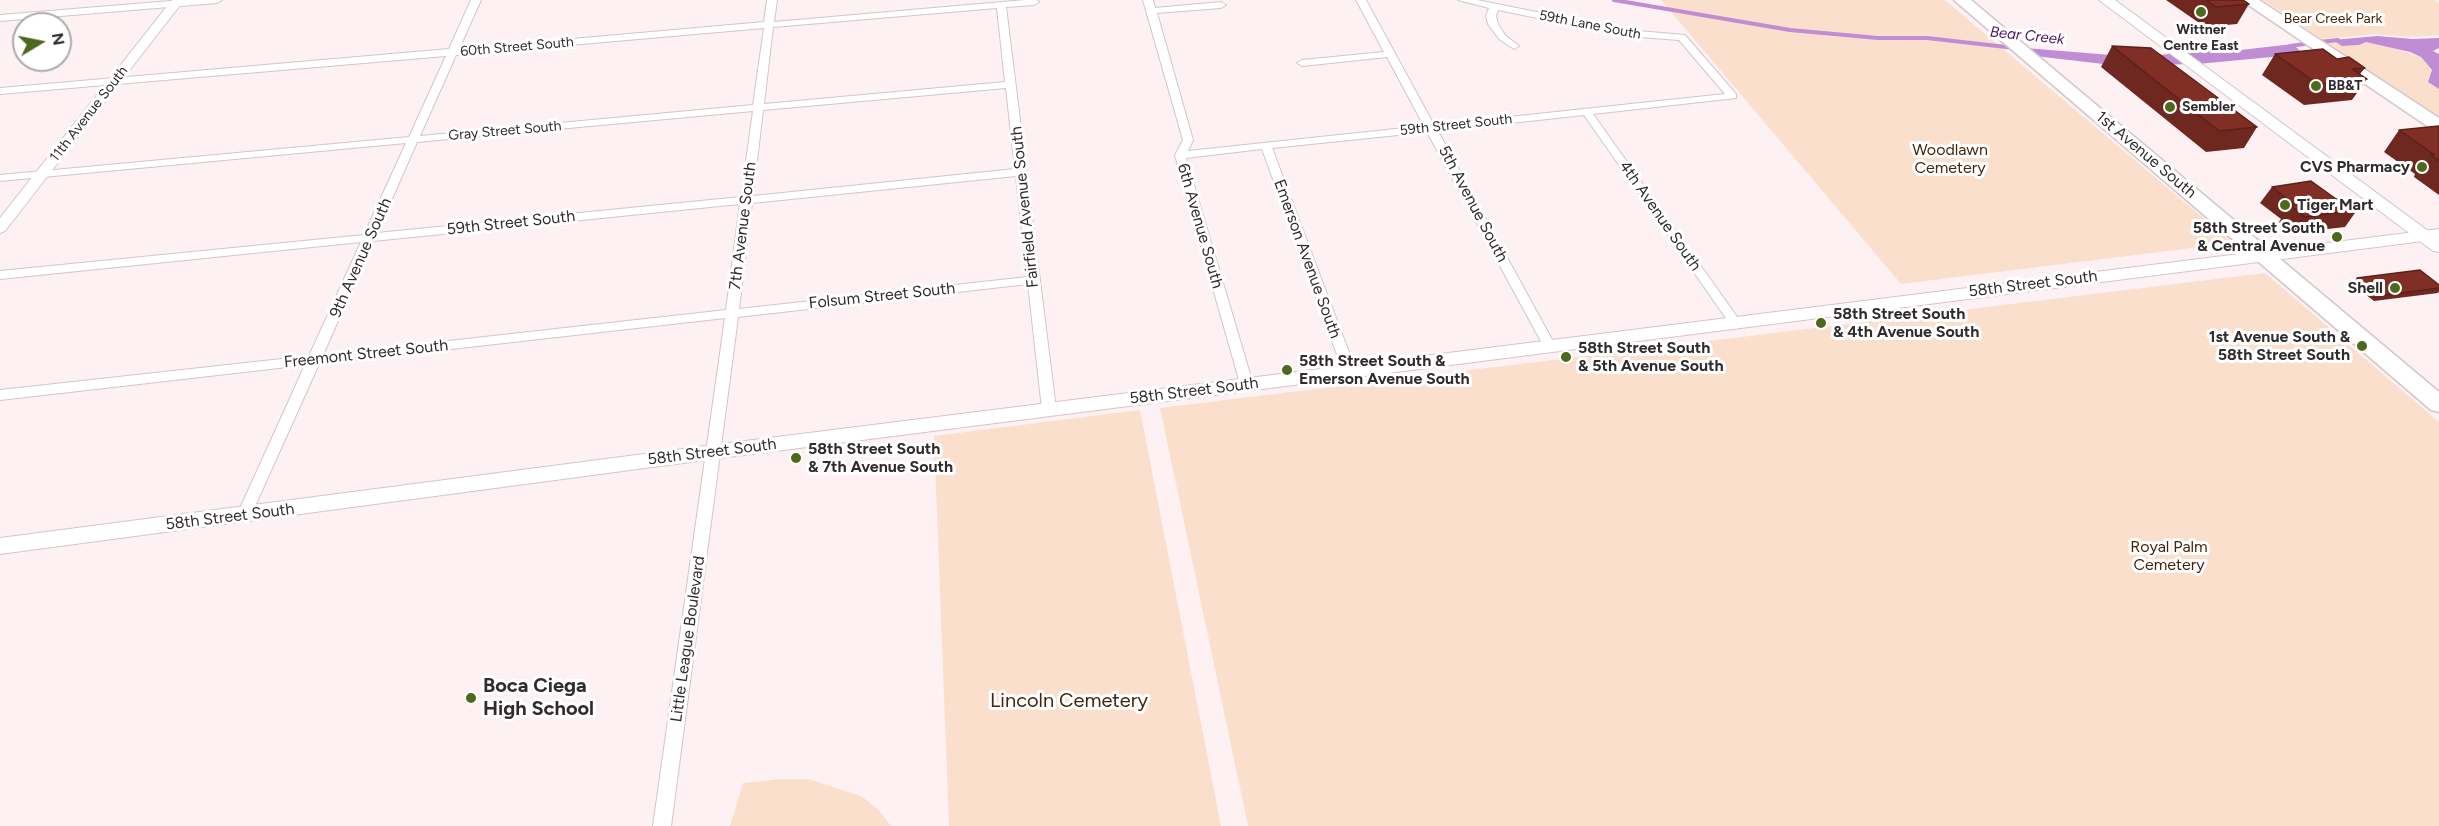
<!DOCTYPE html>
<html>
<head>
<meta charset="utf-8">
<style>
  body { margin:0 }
  #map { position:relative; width:2439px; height:826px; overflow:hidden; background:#fdf1f3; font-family:Figtree,sans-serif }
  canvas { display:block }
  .north { position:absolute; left:12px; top:12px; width:60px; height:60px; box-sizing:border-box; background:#fff; border:2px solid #acaaab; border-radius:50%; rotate:80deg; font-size:16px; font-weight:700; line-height:24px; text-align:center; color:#302b2c }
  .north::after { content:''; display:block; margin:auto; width:21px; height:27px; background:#4c691d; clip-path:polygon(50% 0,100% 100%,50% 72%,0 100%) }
</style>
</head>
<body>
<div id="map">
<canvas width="2439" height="826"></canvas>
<div class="north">N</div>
</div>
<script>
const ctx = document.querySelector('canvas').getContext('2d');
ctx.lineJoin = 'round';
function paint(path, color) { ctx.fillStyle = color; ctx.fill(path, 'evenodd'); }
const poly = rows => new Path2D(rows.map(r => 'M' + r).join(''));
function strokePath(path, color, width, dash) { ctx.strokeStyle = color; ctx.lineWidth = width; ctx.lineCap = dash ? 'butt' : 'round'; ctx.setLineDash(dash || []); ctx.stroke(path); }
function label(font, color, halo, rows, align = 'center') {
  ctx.font = font + ' Figtree,sans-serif'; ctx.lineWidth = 6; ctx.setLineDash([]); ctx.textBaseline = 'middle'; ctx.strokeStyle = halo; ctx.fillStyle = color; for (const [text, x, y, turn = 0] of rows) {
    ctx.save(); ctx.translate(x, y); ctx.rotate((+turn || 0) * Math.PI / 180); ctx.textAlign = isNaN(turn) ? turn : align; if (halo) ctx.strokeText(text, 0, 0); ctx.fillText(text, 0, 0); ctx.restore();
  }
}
paint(poly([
  [1661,0,1945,0,2233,243,1901,284],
  [2263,0,2435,0,2439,3,2439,35,2411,37,2375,34,2322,39],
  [2318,39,2333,40,2342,46,2359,45,2366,42,2377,43,2421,57,2432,71,2429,82,2439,89,2439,122],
  [2265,273,2439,422,2439,826,1248,826,1160,408],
  [1140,410,1221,826,949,826,934,436],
  [780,779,808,779,861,796,878,809,891,826,730,826,743,783]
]), '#fbdfcd');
paint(poly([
  [2377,36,2413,39,2439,38,2439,48,2433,51,2439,54,2439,89,2428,82,2432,70,2421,57,2410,52,2366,42,2359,45,2342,46,2333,40],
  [2293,44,2303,54,2198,64,2188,56],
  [2025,48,2160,59,2177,57,2186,64,2129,67,2035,56]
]), '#c08dd4');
strokePath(poly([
  [1614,0,1790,30,1878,38,1927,38,2015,48],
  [2320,42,2338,40],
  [2290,46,2311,43],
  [2158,57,2234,51]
]), '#c08dd4', 4);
const minor = poly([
  [183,0,222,0,217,3,0,21,0,15,183,0],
  [471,0,481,0,459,49,764,22,767,0,777,0,774,22,1025,0,1037,0,1039,2,1034,5,1006,7,1056,409,1049,414,1042,409,1028,284,738,317,671,826,653,826,725,318,319,364,251,515,249,519,244,521,239,519,237,515,305,365,0,400,0,390,309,356,361,242,0,279,0,271,364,235,406,143,0,181,0,175,409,137,446,56,0,94,0,88,449,49,471,0],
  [997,8,1005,82,764,104,773,27,997,8],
  [764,28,753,105,420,136,456,55,764,28],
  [1006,88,1015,169,753,196,763,110,1006,88],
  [753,111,741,197,377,233,417,142,753,111],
  [1016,176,1027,277,739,309,752,203,1016,176],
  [740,204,726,310,323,355,373,241,740,204],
  [1143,0,1153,0,1155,8,1221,2,1226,5,1221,8,1157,13,1193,140,1188,151,1424,126,1387,57,1302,66,1297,63,1302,60,1384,52,1356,0,1366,0,1434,125,1725,94,1679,40,1626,36,1498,10,1496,16,1498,24,1505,35,1519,46,1514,49,1499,39,1488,24,1486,16,1489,8,1458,0,1477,0,1626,30,1685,35,1736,94,1736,98,1593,114,1740,321,1734,325,1730,324,1584,115,1438,131,1555,345,1549,349,1543,345,1427,132,1272,148,1356,371,1354,374,1344,374,1262,149,1186,158,1253,384,1246,389,1241,387,1175,155,1183,140,1143,0]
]);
const tertiary = poly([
  [172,0,184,0,5,231,0,233,0,218,172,0],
  [2439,229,2439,239,713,459,0,554,0,538,713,445,2439,229]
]);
const secondary = poly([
  [2099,0,2115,0,2439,239,2439,252,2433,251,2099,0]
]);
const primary = poly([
  [1954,0,1971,0,2439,392,2439,412,2431,410,1954,0],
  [2241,0,2259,0,2439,118,2439,131,2433,130,2241,0]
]);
strokePath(minor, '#d2c6c8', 2);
strokePath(tertiary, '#d2c6c8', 2);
strokePath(secondary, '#d2c6c8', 2);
strokePath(primary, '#d2c6c8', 3);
paint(minor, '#fff');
paint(tertiary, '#fff');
paint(secondary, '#fff');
paint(primary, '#fff');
paint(poly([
  [2166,0,2243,0,2249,4,2237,24,2205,27],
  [2112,46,2257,127,2244,148,2206,152,2101,67],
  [2275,54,2337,59,2365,68,2360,74,2367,79,2352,100,2304,105,2262,75],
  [2439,126,2439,195,2414,177,2415,174,2384,152,2399,130],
  [2272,187,2336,199,2357,210,2345,227,2293,233,2279,222,2281,219,2260,203],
  [2357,278,2439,285,2439,291,2438,293,2374,301,2352,284]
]), '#6f2820');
const building = poly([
  [2206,0,2243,0,2249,4,2216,7,2206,0],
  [2112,46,2151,48,2257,127,2219,131,2112,46],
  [2323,49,2337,59,2349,57,2365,68,2352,69,2367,79,2318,84,2275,54,2323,49],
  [2439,126,2439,161,2430,155,2435,155,2399,130,2439,126],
  [2311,181,2336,199,2342,199,2357,210,2305,217,2290,205,2295,205,2272,187,2311,181],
  [2420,270,2439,285,2439,288,2379,296,2357,278,2420,270]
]);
paint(building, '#812f25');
strokePath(building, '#5a211a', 1.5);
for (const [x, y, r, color] of [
  [2201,12,6,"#4c691d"],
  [2316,86,6,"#4c691d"],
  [2170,107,6,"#4c691d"],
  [2422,167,6,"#4c691d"],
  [2285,205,6,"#4c691d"],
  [2337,237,6,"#4c691d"],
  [2395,288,6,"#4c691d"],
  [1821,323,6,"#4c691d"],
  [2362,346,6,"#4c691d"],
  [1566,357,6,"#4c691d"],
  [1287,370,6,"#4c691d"],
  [796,458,6,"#4c691d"],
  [471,698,6,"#4c691d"]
]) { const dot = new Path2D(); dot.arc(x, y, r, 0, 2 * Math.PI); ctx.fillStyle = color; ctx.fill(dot); strokePath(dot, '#fff', 2); }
label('14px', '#44250e', '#fff', [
  ["Bear Creek Park",2333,19]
]);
label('14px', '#302b2c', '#fff', [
  ["59th Lane South",1590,25,11],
  ["60th Street South",517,47,-5],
  ["11th Avenue South",89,114,-52],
  ["59th Street South",1456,125,-6],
  ["Gray Street South",505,131,-5]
]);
label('bold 14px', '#302b2c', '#fff', [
  ["Wittner",2201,30,"center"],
  ["Centre East",2201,46,"center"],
  ["BB&T",2328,86],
  ["Sembler",2182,107]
], 'left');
label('italic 15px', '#510f66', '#fff', [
  ["Bear Creek",2027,36,6]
]);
label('16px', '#44250e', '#fff', [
  ["Woodlawn",1950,150],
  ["Cemetery",1950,168],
  ["Royal Palm",2169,547],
  ["Cemetery",2169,565]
]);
label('16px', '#302b2c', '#fff', [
  ["1st Avenue South",2146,155,40],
  ["5th Avenue South",1473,204,62],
  ["Fairfield Avenue South",1025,207,-96],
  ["4th Avenue South",1660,216,55],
  ["59th Street South",511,223,-6],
  ["7th Avenue South",743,226,-83],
  ["6th Avenue South",1200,226,74],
  ["9th Avenue South",361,258,-66],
  ["Emerson Avenue South",1307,259,70],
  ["58th Street South",2033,284,-7],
  ["Folsum Street South",882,296,-6],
  ["Freemont Street South",366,354,-6],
  ["58th Street South",1194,391,-7],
  ["58th Street South",712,452,-7],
  ["58th Street South",230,517,-7],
  ["Little League Boulevard",688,639,-82]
]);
label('bold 16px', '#302b2c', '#fff', [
  ["CVS Pharmacy",2410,167,"right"],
  ["Tiger Mart",2297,205],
  ["58th Street South",2325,228,"right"],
  ["& Central Avenue",2325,246,"right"],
  ["Shell",2383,288,"right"],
  ["58th Street South",1833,314],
  ["& 4th Avenue South",1833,332],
  ["1st Avenue South &",2350,337,"right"],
  ["58th Street South",2350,355,"right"],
  ["58th Street South",1578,348],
  ["& 5th Avenue South",1578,366],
  ["58th Street South &",1299,361],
  ["Emerson Avenue South",1299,379],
  ["58th Street South",808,449],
  ["& 7th Avenue South",808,467]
], 'left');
label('bold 20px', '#302b2c', '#fff', [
  ["Boca Ciega",483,686],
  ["High School",483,709]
], 'left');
label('20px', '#44250e', '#fff', [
  ["Lincoln Cemetery",1069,701]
]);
</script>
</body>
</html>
